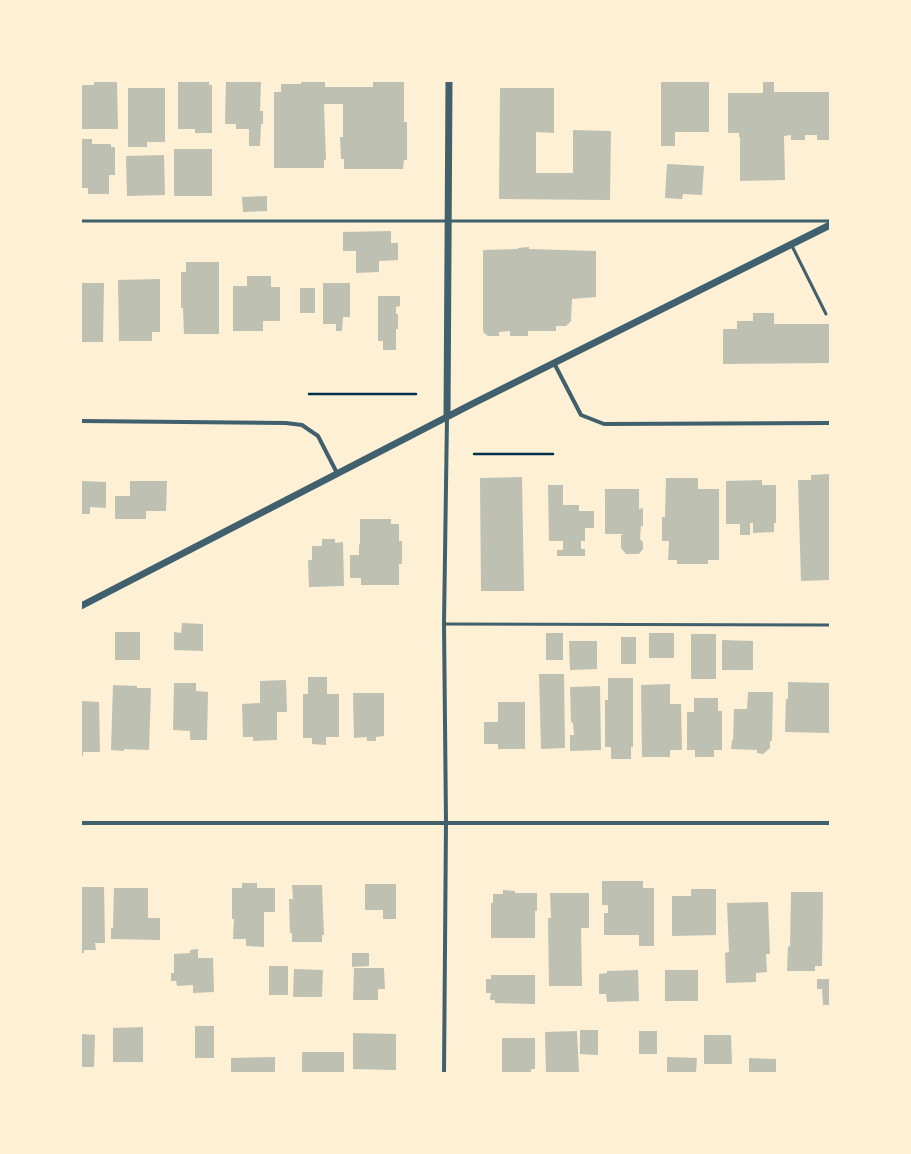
<!DOCTYPE html>
<html>
<head>
<meta charset="utf-8">
<style>
  body { margin:0 }
  #map { position:relative; width:911px; height:1154px; overflow:hidden; background:#fdf0d5; font-family:"IBM Plex Sans",sans-serif }
  canvas { display:block }
  .frame { position:absolute; inset:0; border:82px solid #fdf0d5; pointer-events:none }
</style>
</head>
<body>
<div id="map">
<canvas width="911" height="1154"></canvas>
<div class="frame"></div>
</div>
<script>
const ctx = document.querySelector('canvas').getContext('2d');
ctx.lineJoin = 'round';
function paint(path, color) { ctx.fillStyle = color; ctx.fill(path, 'evenodd'); }
const poly = rows => new Path2D(rows.map(r => 'M' + r).join(''));
function strokePath(path, color, width, dash) { ctx.strokeStyle = color; ctx.lineWidth = width; ctx.lineCap = dash ? 'butt' : 'round'; ctx.setLineDash(dash || []); ctx.stroke(path); }
paint(poly([
  [178,81,209,81,209,85,212,85,212,133,195,133,195,129,178,129],
  [226,81,261,81,260,111,263,111,263,124,261,124,260,146,249,146,249,129,236,129,236,124,225,124],
  [301,81,325,81,325,87,373,87,373,81,404,81,404,122,407,122,407,160,404,160,403,169,344,169,344,159,341,159,340,137,343,137,343,104,324,104,326,160,324,160,324,168,274,168,274,92,281,92,281,84,301,84],
  [661,81,709,81,709,132,675,132,675,146,661,146],
  [763,81,774,81,774,92,830,92,830,140,817,140,817,135,805,135,805,140,791,140,791,135,784,136,785,180,740,181,740,137,739,137,739,133,728,133,728,93,763,93],
  [94,82,117,82,118,129,81,129,81,85,94,85],
  [128,88,165,88,165,142,147,142,147,147,128,147],
  [500,88,554,88,554,133,536,132,536,173,573,173,573,130,611,131,610,200,499,199],
  [81,139,92,139,92,144,111,144,111,147,115,147,115,175,109,175,109,194,88,194,88,188,81,188],
  [174,149,212,149,212,196,174,196],
  [164,155,165,195,127,196,126,156],
  [667,164,704,166,702,195,683,194,682,199,665,198],
  [267,196,267,211,243,212,242,197],
  [391,231,391,243,398,243,398,260,379,261,379,272,356,273,356,251,343,251,343,232],
  [529,247,529,249,596,251,596,297,572,299,571,321,566,326,556,326,556,331,528,331,528,336,510,336,510,331,499,332,499,336,488,336,484,333,483,330,483,250,518,249,518,248],
  [186,262,219,262,219,334,184,334,183,308,181,308,181,272,186,272],
  [247,276,271,276,271,287,280,287,280,321,263,321,263,331,233,331,233,286,247,286],
  [160,279,160,332,152,332,152,341,119,341,118,280],
  [81,283,104,283,103,342,81,342],
  [323,283,350,283,350,317,343,317,342,331,336,331,336,324,323,324],
  [300,288,315,288,315,313,300,313],
  [378,296,400,296,400,306,396,307,396,314,398,314,398,329,396,329,396,350,383,350,383,341,378,341],
  [753,313,774,313,774,324,830,324,830,363,723,364,723,329,737,329,737,321,753,321],
  [830,474,830,580,801,581,798,480,811,480,811,475],
  [522,477,524,591,481,591,480,478],
  [666,478,698,478,698,489,719,489,719,560,708,560,708,564,677,564,677,560,668,560,669,541,662,541,662,517,665,517],
  [762,480,762,485,776,485,776,523,774,523,774,532,753,533,753,523,750,523,750,535,740,535,740,524,726,524,726,481],
  [82,481,106,482,106,508,90,507,90,514,81,514],
  [130,481,167,481,166,511,146,511,146,519,115,519,115,496,130,496],
  [548,485,563,485,563,505,579,505,579,511,594,511,594,528,585,528,585,541,581,541,581,549,585,549,585,556,557,556,557,550,563,550,563,541,549,541],
  [605,489,639,489,639,509,643,508,643,527,641,525,640,539,643,542,643,549,639,554,626,554,621,548,621,535,624,534,605,534],
  [360,519,391,519,391,524,399,524,399,541,402,541,402,564,399,564,399,585,361,585,361,578,350,578,350,555,359,555,359,545,360,544],
  [322,539,335,539,335,543,343,542,344,586,309,587,308,560,312,560,312,546,322,546],
  [182,623,203,624,203,651,174,650,174,632,181,633],
  [115,632,140,632,140,660,115,660],
  [546,633,563,633,563,660,546,660],
  [649,633,674,633,674,658,649,658],
  [691,634,716,634,716,679,691,679],
  [621,637,636,637,636,664,621,664],
  [722,640,753,641,753,670,722,670],
  [569,641,597,641,597,669,570,670],
  [539,674,564,674,565,748,541,749],
  [308,677,327,677,327,694,339,694,339,737,326,737,326,745,312,744,312,738,303,738,303,694,308,694],
  [608,678,633,678,633,747,631,747,631,759,611,759,611,747,605,747,605,700,608,700],
  [286,680,287,712,277,712,277,740,253,741,253,737,243,737,242,704,260,703,260,681],
  [788,682,830,683,829,733,785,732,786,699,788,699],
  [174,683,196,683,196,691,208,692,207,740,190,740,190,731,173,730],
  [670,684,670,704,681,704,682,750,670,750,670,757,642,757,641,685],
  [113,685,137,686,137,688,151,688,149,750,124,749,124,751,111,750],
  [600,686,601,750,570,751,570,735,574,735,573,723,571,722,570,687],
  [748,692,773,692,772,741,770,741,770,748,763,754,757,753,757,750,731,749,732,740,733,740,734,709,747,709],
  [353,693,384,693,384,736,376,737,376,741,367,741,367,737,354,738],
  [694,698,718,698,718,711,722,711,722,750,714,750,714,757,695,757,695,750,687,750,687,712,694,712],
  [81,701,99,702,100,752,83,752,83,756,81,756],
  [498,702,525,702,525,749,498,749,498,744,484,744,484,722,498,722],
  [602,881,643,881,643,888,654,888,654,946,639,946,639,935,604,935,604,913,608,913,608,905,602,905],
  [242,883,257,883,257,888,275,888,275,912,264,912,264,947,246,946,246,939,233,939,234,919,232,919,232,888,242,888],
  [365,884,396,884,396,919,383,919,383,910,365,910],
  [292,885,322,885,324,935,322,935,322,942,292,942,292,933,290,933,289,899,293,899],
  [81,887,104,887,105,943,95,943,96,950,84,950,84,953,81,953],
  [114,888,148,888,148,918,160,918,160,940,111,939,111,928,113,928],
  [691,889,716,889,716,935,672,936,672,896,691,896],
  [503,890,515,891,515,893,537,893,537,911,535,911,535,938,491,938,491,903,493,903,493,894,503,894],
  [791,892,823,892,822,966,815,966,815,971,787,971,788,946,790,947],
  [550,893,589,893,589,928,581,928,582,986,549,986,548,918,551,918],
  [768,902,770,954,766,954,767,972,756,973,756,982,726,983,725,953,729,952,727,903],
  [198,949,198,958,213,958,214,992,193,993,193,985,177,986,176,981,171,981,171,973,174,973,174,954,190,953,190,950],
  [352,953,369,953,369,966,352,967],
  [269,966,288,966,288,995,269,995],
  [354,968,384,968,385,989,378,989,378,1000,353,1000],
  [294,969,323,970,322,997,293,997],
  [638,970,639,1001,607,1002,606,994,599,994,599,974,607,973,607,971],
  [665,970,698,970,698,1001,665,1001],
  [491,975,535,975,535,1004,495,1003,495,1000,490,1000,491,993,486,993,486,979,491,979],
  [817,979,830,979,830,1005,823,1005,822,989,817,989],
  [195,1026,214,1026,214,1058,195,1058],
  [143,1027,143,1062,113,1062,113,1028],
  [580,1030,598,1030,598,1055,580,1054],
  [577,1031,579,1073,546,1073,545,1032],
  [639,1031,657,1031,657,1054,639,1054],
  [353,1033,396,1034,396,1070,353,1069],
  [81,1034,95,1035,94,1067,81,1067],
  [704,1035,731,1035,732,1064,704,1064],
  [502,1038,535,1038,535,1069,531,1069,531,1073,502,1073],
  [302,1052,344,1052,344,1073,302,1073],
  [275,1057,275,1073,231,1073,231,1058],
  [667,1057,697,1058,696,1073,667,1073],
  [749,1058,776,1059,776,1073,749,1073]
]), '#bec0b2');
strokePath(poly([
  [309,394,416,394],
  [474,454,553,454]
]), '#003049', 2.5);
strokePath(poly([
  [81,221,830,221],
  [791,244,826,314],
  [444,624,830,625]
]), '#3f606c', 3);
strokePath(poly([
  [554,363,581,415,604,424,830,423],
  [81,421,286,423,302,425,318,436,337,473],
  [81,823,830,823],
  [444,1073,446,822,444,624,447,417]
]), '#3f606c', 4);
strokePath(poly([
  [447,417,449,81],
  [81,606,472,404,830,225]
]), '#3f606c', 7);
</script>
</body>
</html>
